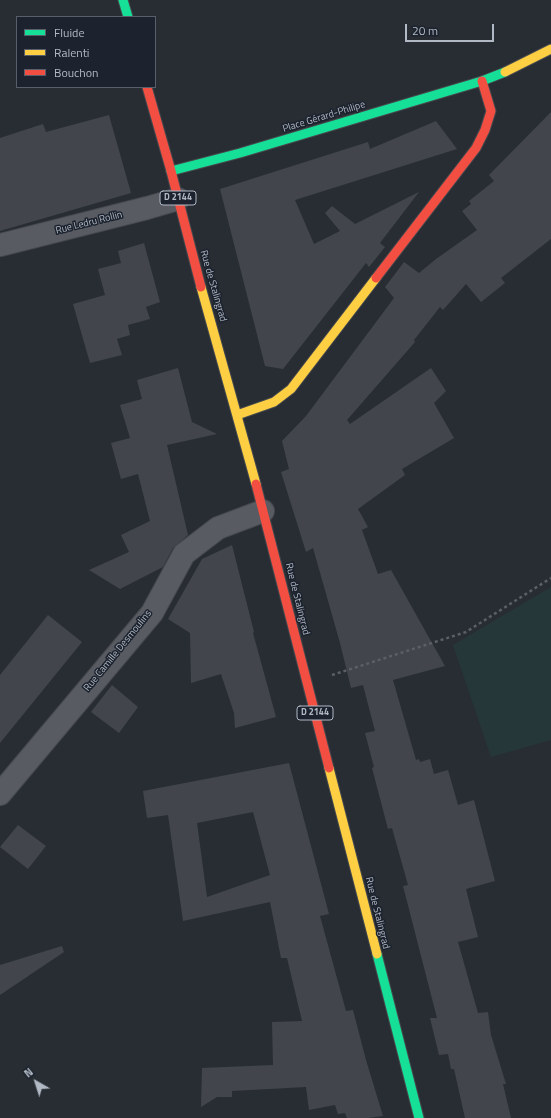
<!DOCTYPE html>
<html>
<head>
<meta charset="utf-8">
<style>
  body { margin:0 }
  #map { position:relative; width:551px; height:1118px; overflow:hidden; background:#282d33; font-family:"Titillium Web",sans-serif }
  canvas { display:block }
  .legend { position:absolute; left:16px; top:16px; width:140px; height:72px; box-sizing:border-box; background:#1c232e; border:1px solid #585f6a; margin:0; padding:5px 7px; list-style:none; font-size:12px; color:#b1b9c5 }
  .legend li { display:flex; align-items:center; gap:8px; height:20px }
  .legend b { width:20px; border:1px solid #585f6a }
  .north { position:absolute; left:16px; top:1062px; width:40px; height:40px; -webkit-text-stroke:3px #1c232e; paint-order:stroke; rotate:321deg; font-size:11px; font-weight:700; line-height:16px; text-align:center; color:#b1b9c5 }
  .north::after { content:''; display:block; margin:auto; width:14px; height:18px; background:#b1b9c5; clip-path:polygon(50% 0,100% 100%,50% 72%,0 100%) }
  .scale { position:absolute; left:405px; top:24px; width:89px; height:18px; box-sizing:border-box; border:2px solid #b1b9c5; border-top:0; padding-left:5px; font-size:12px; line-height:14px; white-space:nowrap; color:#b1b9c5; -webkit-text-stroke:3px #1c232e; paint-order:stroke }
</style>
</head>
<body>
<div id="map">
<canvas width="551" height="1118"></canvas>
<ul class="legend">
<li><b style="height:5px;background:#16e098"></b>Fluide</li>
<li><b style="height:5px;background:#ffcf43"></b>Ralenti</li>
<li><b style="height:5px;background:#f24e42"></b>Bouchon</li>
</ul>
<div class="north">N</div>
<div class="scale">20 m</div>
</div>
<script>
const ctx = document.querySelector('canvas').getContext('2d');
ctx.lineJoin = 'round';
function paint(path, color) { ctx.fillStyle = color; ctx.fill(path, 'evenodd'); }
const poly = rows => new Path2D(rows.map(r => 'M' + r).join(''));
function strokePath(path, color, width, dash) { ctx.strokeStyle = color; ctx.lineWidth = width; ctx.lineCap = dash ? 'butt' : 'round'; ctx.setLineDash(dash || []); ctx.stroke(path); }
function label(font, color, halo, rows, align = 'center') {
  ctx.font = font + ' "Titillium Web",sans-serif'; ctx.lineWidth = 3; ctx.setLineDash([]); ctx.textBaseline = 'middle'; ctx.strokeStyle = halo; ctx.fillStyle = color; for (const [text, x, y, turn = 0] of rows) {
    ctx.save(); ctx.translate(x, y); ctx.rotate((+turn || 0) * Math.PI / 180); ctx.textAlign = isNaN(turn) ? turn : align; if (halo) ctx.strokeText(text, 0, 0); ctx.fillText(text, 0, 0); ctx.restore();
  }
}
paint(poly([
  [551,587,551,740,491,757,453,645]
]), '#263739');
paint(poly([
  [551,112,551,239,501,278,505,283,481,302,466,284,443,310,440,307,414,340,415,342,347,420,350,424,431,368,446,391,434,403,454,438,402,469,405,475,358,509,368,527,362,530,378,574,391,570,445,666,393,680,416,760,419,759,420,762,430,759,434,774,448,770,458,805,474,800,495,881,466,889,478,937,458,942,478,1013,488,1012,491,1035,506,1084,503,1084,511,1118,465,1118,454,1069,451,1069,448,1054,439,1055,430,1018,437,1018,403,886,408,885,392,828,388,829,372,768,374,767,365,733,375,731,363,685,351,688,340,643,313,548,306,552,281,472,289,469,282,441,306,416,394,298,385,287,404,262,419,273,436,259,477,230,462,211,471,204,469,201,494,181,489,175],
  [109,115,131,193,0,231,0,138,43,124,46,132],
  [436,121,457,149,295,200,314,244,340,231,325,213,332,206,355,224,419,192,380,243,385,247,369,267,366,263,283,369,265,366,220,189,368,142,370,149],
  [144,243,160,302,146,307,150,319,128,325,130,335,117,339,122,355,90,363,73,304,105,295,98,269,121,263,118,251],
  [178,368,192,422,217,434,167,445,188,535,173,548,163,567,120,589,89,570,129,552,121,535,150,521,138,474,121,479,111,443,130,438,120,405,142,399,137,380],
  [232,545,254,632,253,633,276,717,235,728,234,713,221,674,191,683,190,633,168,619,202,559],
  [48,615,82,642,0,743,0,675],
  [112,685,138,707,119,733,91,712],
  [289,763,329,914,320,916,346,1011,353,1010,366,1060,383,1116,368,1118,347,1118,345,1113,338,1114,335,1105,309,1110,306,1087,232,1091,232,1097,217,1097,201,1107,202,1068,273,1065,272,1022,302,1021,287,958,281,958,270,902,183,921,168,815,147,818,143,791],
  [253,812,270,875,207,897,197,823],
  [18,825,46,846,28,869,0,847],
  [62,946,64,952,0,995,0,965]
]), '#42464c');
const street = poly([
  [0,245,147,208,178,199],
  [0,794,152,613,184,554,218,528,263,511]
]);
const fast = poly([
  [123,0,128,17],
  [171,171,240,153,482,81,505,72],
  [377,954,419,1118]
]);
const slow = poly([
  [505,72,551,49],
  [201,287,256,484],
  [237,415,274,402,291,389,376,278],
  [329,768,377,954]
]);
const jam = poly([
  [147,87,171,171,201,287],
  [376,278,476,148,485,130,491,111,482,81],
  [256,484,329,768]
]);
strokePath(street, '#46494e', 24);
strokePath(fast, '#46494e', 11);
strokePath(slow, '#46494e', 11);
strokePath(jam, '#46494e', 11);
strokePath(poly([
  [332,675,466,632,551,578]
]), '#5b6066', 2.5, [3, 3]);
strokePath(street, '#585b62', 22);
strokePath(fast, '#16e098', 9);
strokePath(slow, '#ffcf43', 9);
strokePath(jam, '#f24e42', 9);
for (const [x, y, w] of [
  [178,198,36],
  [315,713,36]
]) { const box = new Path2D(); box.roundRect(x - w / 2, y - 7, w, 14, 3); ctx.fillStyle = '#1c232e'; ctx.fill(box); strokePath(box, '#b1b9c5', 1); }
label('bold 9px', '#b1b9c5', null, [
  ["D 2144",178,198],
  ["D 2144",315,713]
]);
label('10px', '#b1b9c5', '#1c232e', [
  ["Place Gérard-Philipe",324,117,-17],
  ["Rue Ledru Rollin",89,223,-14],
  ["Rue de Stalingrad",213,286,74],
  ["Rue de Stalingrad",297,599,76],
  ["Rue Camille Desmoulins",118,651,-51],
  ["Rue de Stalingrad",377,913,76]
]);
</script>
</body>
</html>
